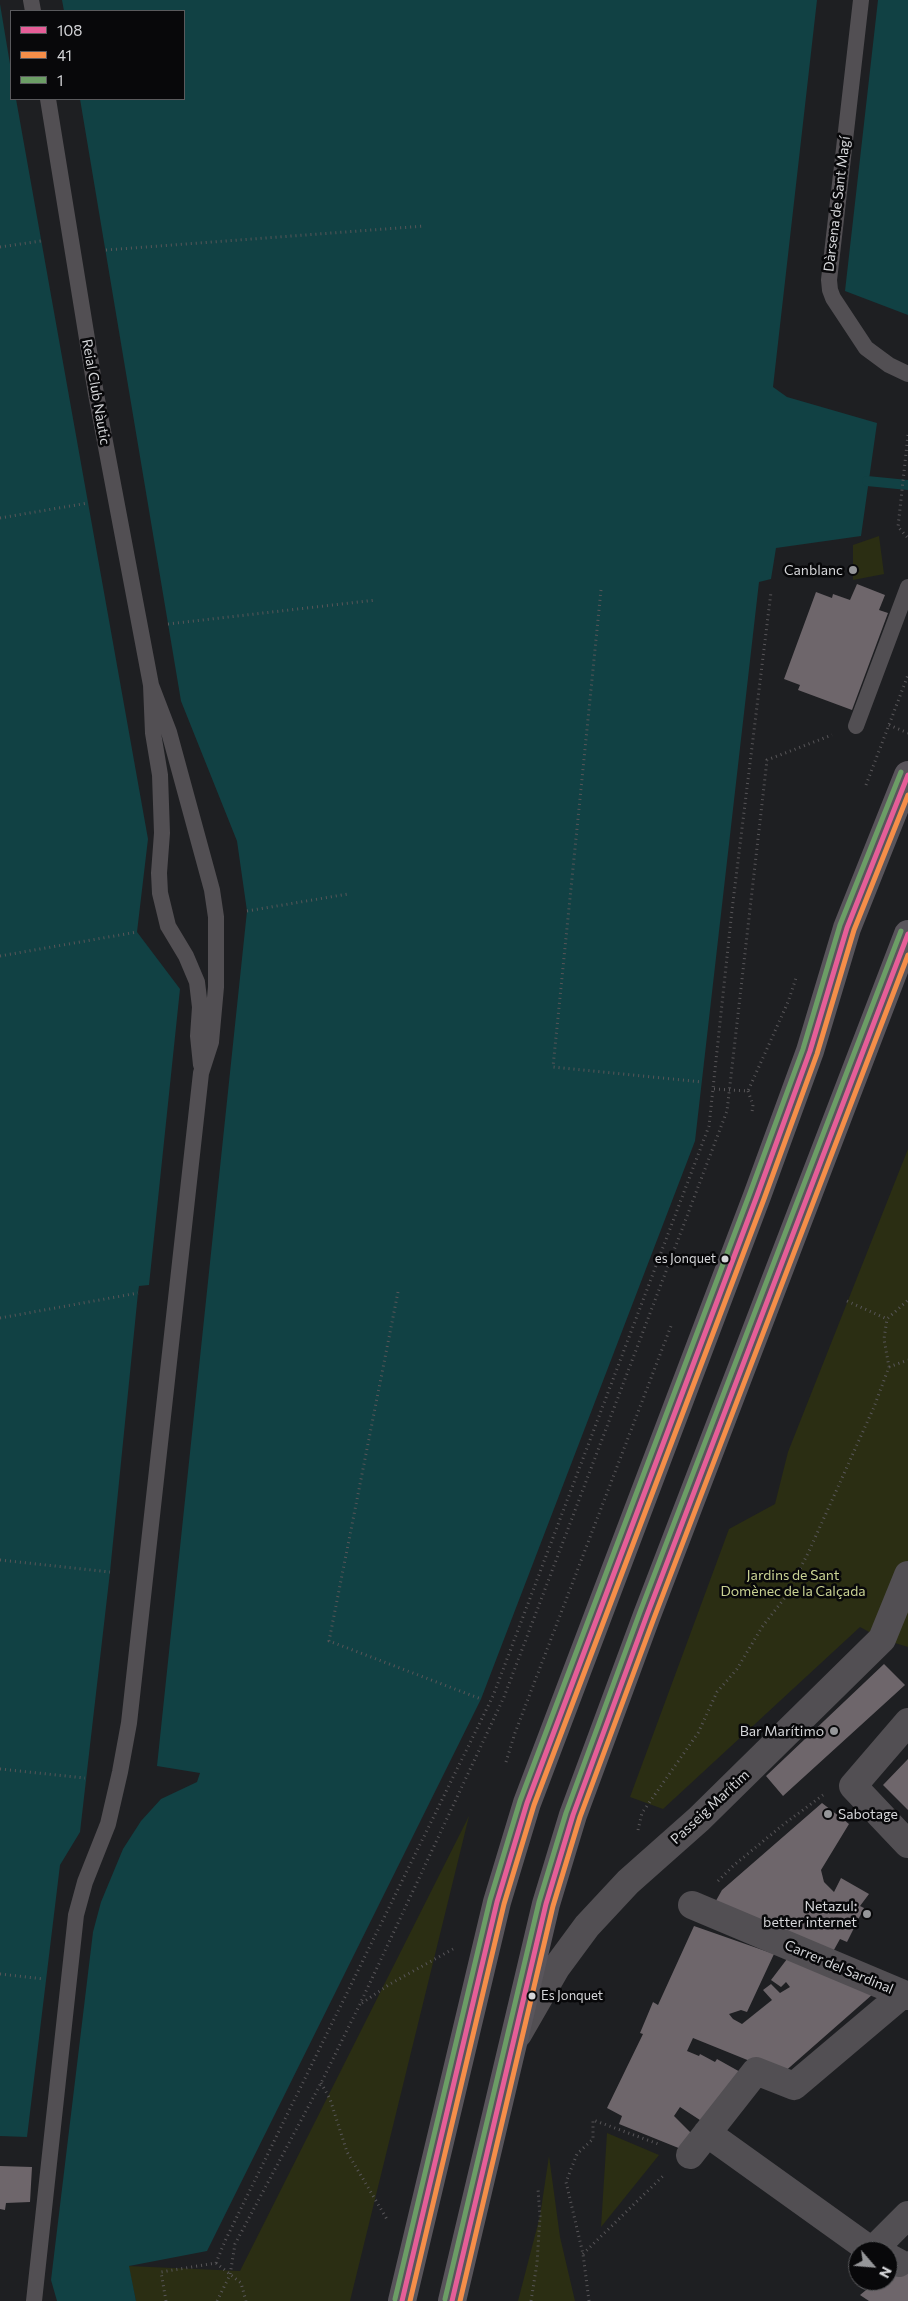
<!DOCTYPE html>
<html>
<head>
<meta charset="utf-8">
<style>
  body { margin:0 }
  #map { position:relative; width:908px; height:2301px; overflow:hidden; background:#1e1f22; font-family:Commissioner,sans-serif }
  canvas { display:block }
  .legend { position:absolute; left:10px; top:10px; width:175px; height:90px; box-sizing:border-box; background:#08080a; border:1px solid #5a5a5d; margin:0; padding:6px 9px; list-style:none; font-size:15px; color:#d5d6d9 }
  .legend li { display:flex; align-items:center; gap:10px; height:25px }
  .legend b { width:25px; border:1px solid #5a5a5d }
  .north { position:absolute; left:848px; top:2241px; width:50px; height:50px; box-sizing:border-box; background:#08080a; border:1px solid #5a5a5d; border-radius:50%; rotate:117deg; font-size:14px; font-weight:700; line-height:20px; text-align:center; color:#d5d6d9 }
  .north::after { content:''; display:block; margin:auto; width:18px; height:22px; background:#959699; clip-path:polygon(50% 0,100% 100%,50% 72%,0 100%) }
</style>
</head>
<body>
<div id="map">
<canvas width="908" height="2301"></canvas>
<ul class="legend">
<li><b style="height:6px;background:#e65e98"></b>108</li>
<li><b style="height:6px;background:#f58e49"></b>41</li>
<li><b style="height:6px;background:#6c9e66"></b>1</li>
</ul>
<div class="north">N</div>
</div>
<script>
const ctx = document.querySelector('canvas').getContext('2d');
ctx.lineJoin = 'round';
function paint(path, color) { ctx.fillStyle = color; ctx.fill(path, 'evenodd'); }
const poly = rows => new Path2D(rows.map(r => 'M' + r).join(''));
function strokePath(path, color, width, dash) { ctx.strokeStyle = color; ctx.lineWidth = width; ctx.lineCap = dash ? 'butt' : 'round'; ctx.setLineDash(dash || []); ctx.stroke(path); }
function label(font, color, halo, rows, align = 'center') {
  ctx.font = font + ' Commissioner,sans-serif'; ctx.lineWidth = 5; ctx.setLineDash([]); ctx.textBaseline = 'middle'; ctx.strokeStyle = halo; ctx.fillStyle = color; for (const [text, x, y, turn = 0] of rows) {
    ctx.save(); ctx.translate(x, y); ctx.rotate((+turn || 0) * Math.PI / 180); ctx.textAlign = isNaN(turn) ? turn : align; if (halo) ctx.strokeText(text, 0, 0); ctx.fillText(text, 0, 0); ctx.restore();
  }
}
paint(poly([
  [879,536,884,574,853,580,853,545],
  [908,1149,908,1647,882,1639,860,1627,663,1809,630,1797,729,1529,775,1504,788,1452],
  [469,1816,350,2301,136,2301,128,2266,240,2271],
  [607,2133,659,2155,601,2227],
  [549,2156,560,2237,575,2301,518,2301,540,2216]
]), '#2b2e13');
paint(poly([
  [62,0,817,0,773,387,787,397,877,423,861,536,776,548,771,579,759,582,695,1141,481,1699,207,2251,129,2266,136,2301,57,2301,51,2280,93,1932,101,1902,123,1849,141,1821,161,1799,197,1782,200,1773,157,1766,247,911,237,841,181,701,80,99,184,99,184,11,64,11],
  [878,0,908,0,908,315,845,291],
  [0,4,11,70,11,99,16,99,148,839,137,932,180,989,149,1285,139,1286,138,1293,110,1572,80,1832,60,1865,27,2137,0,2136]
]), '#114144');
strokePath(poly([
  [867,481,908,485]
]), '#114144', 10);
paint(poly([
  [857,584,885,595,879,610,888,613,852,710,798,690,800,685,784,679,816,592,832,598,833,594,850,600],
  [884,1664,905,1685,783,1796,766,1776],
  [908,1759,908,1810,883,1785],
  [822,1803,849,1824,821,1870,824,1882,834,1892,841,1878,869,1894,860,1906,864,1908,847,1942,840,1939,830,1957,713,1906,722,1890],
  [694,1926,774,1954,747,2012,741,2010,729,2014,733,2019,742,2024,772,2000,763,1990,771,1984,780,1993,790,1987,786,1982,781,1987,771,1980,787,1959,873,1994,782,2074,693,2038,687,2051,699,2056,700,2054,715,2062,717,2059,742,2073,706,2124,680,2107,674,2116,693,2135,681,2149,619,2124,622,2116,607,2108,643,2034,640,2033,653,2002,658,2005],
  [0,2166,32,2167,30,2202,6,2203,5,2210,0,2209],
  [908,2251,908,2301,869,2301,860,2295,877,2281,888,2281,888,2272]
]), '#6e666b');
strokePath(poly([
  [0,247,41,241],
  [106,250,425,226],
  [908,435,898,527,908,538],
  [0,518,88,503],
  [601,590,553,1067,702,1082],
  [168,624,376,600],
  [889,725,908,733],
  [866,785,908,675],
  [247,911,348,894],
  [0,956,137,932],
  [714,1089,748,1091,788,1002,796,978],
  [748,1091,753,1105,752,1112],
  [398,1292,329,1641,481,1699],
  [847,1301,887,1319],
  [0,1318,138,1293],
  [889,1367,908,1360],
  [0,1560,110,1572],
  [506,1762,515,1733,671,1326],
  [0,1769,85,1778],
  [638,1830,642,1813,698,1733,717,1692,737,1669,762,1627,787,1595,810,1549,874,1407,889,1367,884,1339,887,1319,908,1300],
  [718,1881,733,1866,784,1824,823,1795],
  [0,1974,44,1979],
  [362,2003,390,1984,453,1949],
  [321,2083,330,2099,347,2152,388,2221],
  [583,2254,665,2174],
  [216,2263,241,2283,246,2301],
  [166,2301,161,2272,216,2263,225,2241,493,1696,709,1126,732,910,771,592],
  [217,2301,230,2275,235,2244,321,2083,360,2004,504,1697,727,1111,767,760,832,735],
  [531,2301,537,2263,540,2216,538,2189],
  [589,2301,583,2254,566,2182,577,2154,593,2139,593,2120,661,2145]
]), '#585659', 3, [1, 4]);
strokePath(poly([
  [31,0,33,11],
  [861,0,829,280,830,290,833,298,866,348,889,365,908,374],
  [48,99,96,394,151,685,153,733,160,775,162,833,159,873,160,893,168,926,186,956,197,982,200,1007,198,1036,201,1065],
  [856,726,908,587],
  [34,2301,76,1915,85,1882,108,1824,120,1772,129,1723,201,1073,211,1042,216,987,216,917,212,890,169,732,151,685]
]), '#524f53', 16);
strokePath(poly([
  [908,1722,853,1786,908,1844],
  [692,1905,908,1996],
  [518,2034,556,1968,587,1926,628,1882,699,1819,882,1639,908,1575],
  [707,2133,866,2247,875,2251],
  [690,2155,756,2071,794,2086,903,1994],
  [873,2250,908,2215],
  [888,2257,899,2263]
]), '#524f53', 28);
strokePath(poly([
  [402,2301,497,1902,527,1803,757,1196,810,1051,847,928,908,775],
  [452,2301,546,1904,573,1815,647,1615,908,934]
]), '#59555b', 28);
strokePath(poly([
  [402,2301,497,1902,527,1803,757,1196,810,1051,847,928,908,775],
  [452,2301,546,1904,573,1815,647,1615,908,934]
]), '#e65e98', 5);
strokePath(poly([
  [410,2301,504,1904,534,1805,764,1199,817,1054,854,930,908,795],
  [460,2301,553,1906,580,1817,654,1618,908,955]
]), '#f58e49', 5);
strokePath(poly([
  [395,2299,490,1900,520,1801,750,1193,803,1049,840,925,901,772],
  [445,2299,539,1902,566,1813,640,1612,901,931]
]), '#6c9e66', 5);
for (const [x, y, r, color] of [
  [853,570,5,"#959699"],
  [725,1259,4.5,"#d5d6d9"],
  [834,1731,5,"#959699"],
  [828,1814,5,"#959699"],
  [867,1914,5,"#959699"],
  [532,1996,4.5,"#d5d6d9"]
]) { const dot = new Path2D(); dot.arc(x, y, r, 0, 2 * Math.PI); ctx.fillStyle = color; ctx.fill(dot); strokePath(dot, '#08080a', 2); }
label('13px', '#d5d6d9', '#08080a', [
  ["es Jonquet",716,1259],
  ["Es Jonquet",541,1996,"left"]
], 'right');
label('14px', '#d5d6d9', '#08080a', [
  ["Dàrsena de Sant Magí",837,204,-83],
  ["Reial Club Nàutic",96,392,80],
  ["Passeig Marítim",710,1807,-43],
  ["Carrer del Sardinal",839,1967,23]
]);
label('14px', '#d5d6d9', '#08080a', [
  ["Canblanc",843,570],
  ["Bar Marítimo",824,1731],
  ["Sabotage",838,1814,"left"],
  ["Netazul:",857,1906],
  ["better internet",857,1922]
], 'right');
label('14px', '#c9d293', '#08080a', [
  ["Jardins de Sant",793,1575],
  ["Domènec de la Calçada",793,1591]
]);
</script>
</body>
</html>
